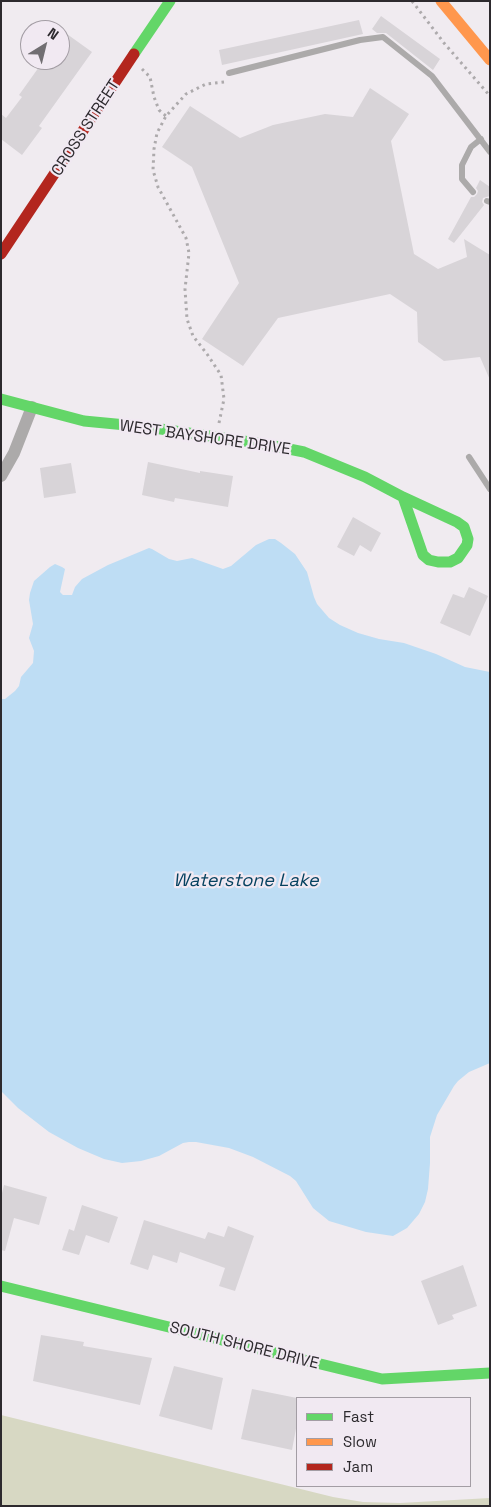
<!DOCTYPE html>
<html>
<head>
<meta charset="utf-8">
<style>
  body { margin:0 }
  #map { position:relative; width:491px; height:1507px; overflow:hidden; background:#f0ebf0; font-family:"Space Grotesk",sans-serif }
  canvas { display:block }
  .frame { position:absolute; inset:0; border:2px solid #2d2a2e; pointer-events:none }
  .legend { position:absolute; left:296px; top:1397px; width:175px; height:90px; box-sizing:border-box; background:#f1e9f2; border:1px solid #a39da4; margin:0; padding:6px 9px; list-style:none; font-size:15px; color:#2d2a2e }
  .legend li { display:flex; align-items:center; gap:10px; height:25px }
  .legend b { width:25px; border:1px solid #a39da4 }
  .north { position:absolute; left:20px; top:20px; width:50px; height:50px; box-sizing:border-box; background:#f1e9f2; border:1px solid #a39da4; border-radius:50%; rotate:36deg; font-size:14px; font-weight:700; line-height:20px; text-align:center; color:#2d2a2e }
  .north::after { content:''; display:block; margin:auto; width:18px; height:22px; background:#716e72; clip-path:polygon(50% 0,100% 100%,50% 72%,0 100%) }
</style>
</head>
<body>
<div id="map">
<canvas width="491" height="1507"></canvas>
<div class="frame"></div>
<ul class="legend">
<li><b style="height:6px;background:#63d668"></b>Fast</li>
<li><b style="height:6px;background:#ff974d"></b>Slow</li>
<li><b style="height:6px;background:#b3261e"></b>Jam</li>
</ul>
<div class="north">N</div>
</div>
<script>
const ctx = document.querySelector('canvas').getContext('2d');
ctx.lineJoin = 'round';
function paint(path, color) { ctx.fillStyle = color; ctx.fill(path, 'evenodd'); }
const poly = rows => new Path2D(rows.map(r => 'M' + r).join(''));
function strokePath(path, color, width, dash) { ctx.strokeStyle = color; ctx.lineWidth = width; ctx.lineCap = dash ? 'butt' : 'round'; ctx.setLineDash(dash || []); ctx.stroke(path); }
function label(font, color, halo, rows, align = 'center') {
  ctx.font = font + ' "Space Grotesk",sans-serif'; ctx.lineWidth = 4.5; ctx.setLineDash([]); ctx.textBaseline = 'middle'; ctx.strokeStyle = halo; ctx.fillStyle = color; for (const [text, x, y, turn = 0] of rows) {
    ctx.save(); ctx.translate(x, y); ctx.rotate((+turn || 0) * Math.PI / 180); ctx.textAlign = isNaN(turn) ? turn : align; if (halo) ctx.strokeText(text, 0, 0); ctx.fillText(text, 0, 0); ctx.restore();
  }
}
paint(poly([
  [1,1415,333,1497,363,1502,400,1503,490,1498,490,1506,1,1506]
]), '#d7d8c3');
paint(poly([
  [269,539,275,539,281,543,295,554,307,572,314,597,317,604,329,618,340,625,358,633,379,639,404,643,436,654,465,667,490,672,490,1063,469,1072,458,1081,454,1086,437,1115,430,1137,430,1163,428,1189,425,1202,419,1214,407,1228,393,1236,366,1232,329,1221,313,1208,296,1181,290,1176,253,1157,229,1148,196,1142,189,1142,183,1143,159,1156,141,1161,122,1163,104,1159,78,1148,49,1132,18,1108,1,1091,1,699,5,699,15,691,19,686,21,677,33,663,34,651,29,638,33,624,29,600,30,593,34,581,50,567,55,564,62,567,65,569,60,592,63,595,72,595,75,587,82,579,108,565,149,548,152,549,169,559,177,561,192,558,223,569,231,566,256,545]
]), '#beddf4');
paint(poly([
  [381,16,440,59,433,70,386,33,377,33,372,29],
  [359,20,363,34,222,65,219,50],
  [60,29,92,52,39,126,42,128,22,155,1,139,1,114,6,118,22,97,19,95,44,60,60,60],
  [370,88,409,114,391,141,414,254,438,269,467,257,464,239,490,255,490,380,480,357,444,361,418,342,417,312,390,294,278,318,243,366,202,339,239,283,192,167,162,147,190,106,240,138,273,125,325,114,353,117],
  [480,180,490,187,490,196,483,198,482,202,484,205,454,243,448,239,471,197,474,197,477,194,478,191,476,188],
  [148,462,200,473,200,471,233,476,228,507,175,498,174,502,142,495],
  [71,463,76,493,44,498,40,468],
  [353,517,381,533,371,552,360,545,354,556,337,547],
  [469,587,488,596,470,636,440,623,453,594,464,598],
  [4,1185,47,1197,39,1225,14,1218,5,1251,1,1250,1,1197],
  [82,1205,118,1217,109,1243,86,1235,79,1255,62,1250,69,1229,74,1231],
  [144,1220,205,1239,208,1232,224,1237,228,1226,254,1236,235,1291,219,1286,225,1268,180,1252,177,1263,153,1255,148,1270,130,1264],
  [463,1265,477,1306,452,1315,454,1319,438,1325,421,1281],
  [41,1335,84,1342,83,1346,152,1358,140,1405,33,1381],
  [174,1366,223,1378,212,1430,159,1416],
  [252,1389,297,1398,297,1423,292,1450,241,1439]
]), '#d8d4d8');
strokePath(poly([
  [412,1,444,43,490,96],
  [142,69,150,77,154,97,159,110,166,116],
  [219,423,224,399,221,375,207,354,193,336,187,319,185,289,189,253,186,238,158,187,153,170,154,149,157,133,166,116,186,94,206,84,224,82]
]), '#adaaac', 3, [2.5, 4]);
strokePath(poly([
  [229,73,360,40,383,37,432,76,490,152],
  [473,192,462,179,462,165,471,147,481,139],
  [487,201,490,202],
  [469,457,490,489]
]), '#acaaaa', 6);
strokePath(poly([
  [1,476,14,453,32,407]
]), '#acaaaa', 12);
strokePath(poly([
  [134,54,170,1],
  [1,399,84,421,147,427,264,444,304,452,365,477,403,497,457,522,464,527,468,539,467,545,458,558,450,562,438,562,429,560,423,555,403,497],
  [1,1286,382,1379,490,1373]
]), '#63d668', 11);
strokePath(poly([
  [441,1,490,60]
]), '#ff974d', 11);
strokePath(poly([
  [1,254,134,54]
]), '#b3261e', 11);
label('16px', '#2d2a2e', '#f1e9f2', [
  ["CROSS STREET",86,128,-57],
  ["WEST BAYSHORE DRIVE",205,438,8],
  ["SOUTH SHORE DRIVE",244,1346,14]
]);
label('italic 18px', '#064260', '#f1e9f2', [
  ["Waterstone Lake",246,881]
]);
</script>
</body>
</html>
